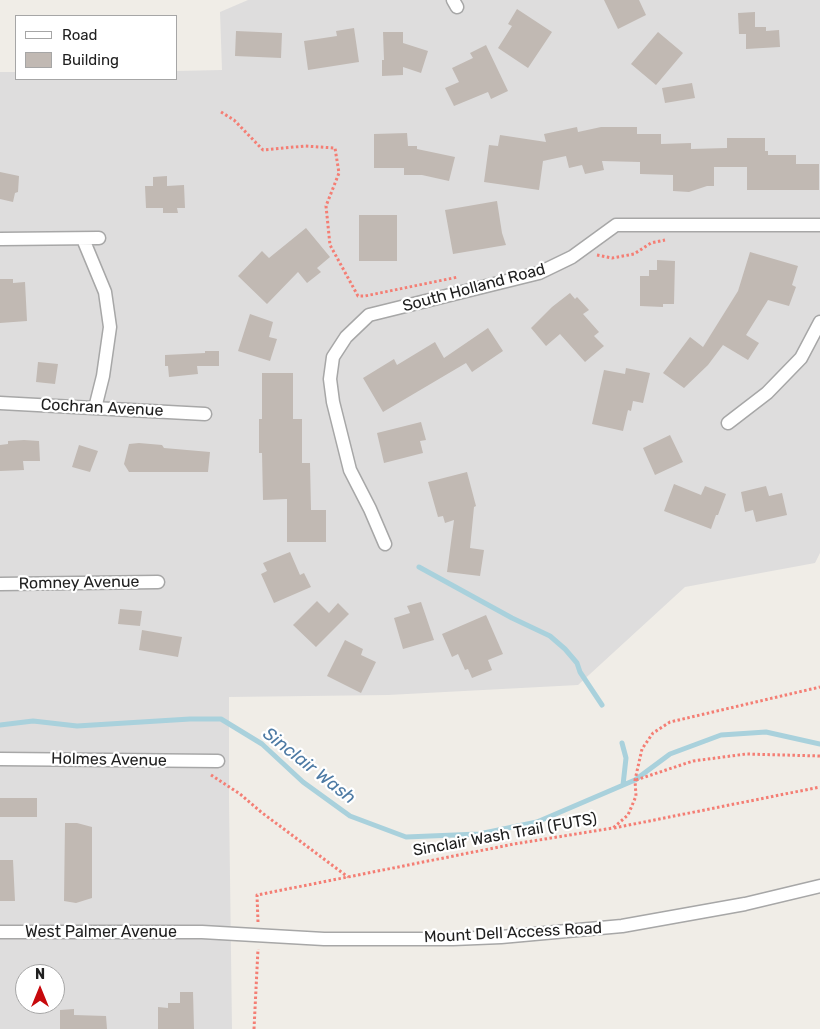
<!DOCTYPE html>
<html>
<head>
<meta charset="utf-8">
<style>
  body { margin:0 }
  #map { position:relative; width:820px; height:1029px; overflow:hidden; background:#f0ede7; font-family:Rubik,sans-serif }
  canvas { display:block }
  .legend { position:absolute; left:15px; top:15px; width:162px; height:65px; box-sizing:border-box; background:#fff; border:1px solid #a6a6a6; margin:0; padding:6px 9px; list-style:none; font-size:15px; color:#202020 }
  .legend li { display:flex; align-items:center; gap:10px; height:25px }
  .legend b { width:25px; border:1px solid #a6a6a6 }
  .north { position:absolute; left:15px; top:964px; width:50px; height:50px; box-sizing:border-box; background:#fff; border:1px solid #a6a6a6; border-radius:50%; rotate:0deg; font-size:14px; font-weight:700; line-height:20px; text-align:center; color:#202020 }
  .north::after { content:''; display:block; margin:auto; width:18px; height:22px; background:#c7090d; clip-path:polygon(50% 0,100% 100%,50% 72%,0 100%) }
</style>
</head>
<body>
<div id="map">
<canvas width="820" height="1029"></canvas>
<ul class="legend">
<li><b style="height:6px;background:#fff"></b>Road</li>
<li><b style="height:14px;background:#c1b9b3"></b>Building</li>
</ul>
<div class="north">N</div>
</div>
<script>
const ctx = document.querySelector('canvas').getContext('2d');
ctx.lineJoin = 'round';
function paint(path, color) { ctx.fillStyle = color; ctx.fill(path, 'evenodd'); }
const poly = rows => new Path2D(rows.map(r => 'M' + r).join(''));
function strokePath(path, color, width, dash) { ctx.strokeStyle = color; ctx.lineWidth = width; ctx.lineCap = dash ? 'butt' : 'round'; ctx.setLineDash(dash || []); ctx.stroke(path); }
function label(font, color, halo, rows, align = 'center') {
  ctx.font = font + ' Rubik,sans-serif'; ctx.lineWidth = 4.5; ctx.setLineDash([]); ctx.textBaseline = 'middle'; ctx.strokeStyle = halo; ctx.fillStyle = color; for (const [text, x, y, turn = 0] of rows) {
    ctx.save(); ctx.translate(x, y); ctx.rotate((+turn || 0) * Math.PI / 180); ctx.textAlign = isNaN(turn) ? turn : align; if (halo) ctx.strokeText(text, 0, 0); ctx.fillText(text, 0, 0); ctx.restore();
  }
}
paint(poly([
  [248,0,820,0,820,553,815,563,685,587,578,685,388,695,229,697,229,801,232,1029,0,1029,0,72,16,72,16,79,176,79,176,71,222,70,220,12],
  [25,974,55,974,55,1004,25,1004]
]), '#dedddd');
strokePath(poly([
  [419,567,512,618,550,636,565,649,577,663,580,672,602,705],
  [0,725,33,721,77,726,190,719,221,719,262,744,303,782,350,816,406,837,479,834,537,822,635,780,670,754,721,735,766,732,820,744],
  [622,743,626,758,623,785]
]), '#a9d1dc', 5);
paint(poly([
  [604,0,639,0,646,15,618,29],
  [517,9,552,32,528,68,498,48,512,26,508,24],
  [755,12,755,27,766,27,766,31,779,30,780,47,746,49,746,34,739,34,738,13],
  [354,28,359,62,308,70,304,41,337,36,336,31],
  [236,31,282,33,281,58,235,56],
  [383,32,403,32,403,43,428,51,421,73,403,67,403,75,382,76,382,60,384,60],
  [658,32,683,53,656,85,631,64],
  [486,45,508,91,491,99,488,92,454,106,445,88,459,82,452,68,473,58,470,53],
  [692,83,695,98,665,103,662,88],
  [577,127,578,132,601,127,637,127,637,134,661,134,661,144,691,143,691,149,727,148,727,138,765,138,765,151,768,151,768,155,796,155,796,164,819,164,819,190,747,190,747,167,714,167,714,186,707,186,689,192,673,191,673,175,640,174,640,162,602,161,604,170,585,174,582,165,569,168,566,156,543,161,539,190,484,182,489,145,498,146,500,135,546,142,544,134],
  [407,133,408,146,417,146,417,149,455,157,449,181,422,175,404,175,404,168,374,168,374,134],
  [0,172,19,176,18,192,15,193,13,202,0,199],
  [167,176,167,186,184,185,185,208,177,208,178,213,163,213,163,208,146,208,145,186,153,186,153,177],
  [497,201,502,233,506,245,453,254,445,210],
  [359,215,397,215,397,261,359,261],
  [306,228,330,257,317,268,321,272,307,283,298,272,267,304,238,276,262,251,269,258],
  [750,252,798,266,792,285,796,287,789,306,768,300,746,335,759,343,748,360,723,345,708,365,684,388,663,373,690,337,703,347,738,291],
  [657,260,675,261,674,304,663,304,663,307,640,306,640,276,649,276,649,270,657,270],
  [0,279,13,279,13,283,25,282,27,321,0,323],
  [570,293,575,299,577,297,589,310,583,314,599,332,594,336,604,346,585,362,560,334,546,346,531,328,552,307],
  [250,314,273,322,269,337,277,339,270,361,238,351],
  [488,328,503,351,472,372,466,363,383,412,363,378,394,359,397,365,435,342,444,358],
  [205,351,219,351,219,366,197,366,198,374,169,377,168,366,165,366,165,355,205,353],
  [38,362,58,364,55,384,36,382],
  [626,368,650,373,643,403,633,401,631,411,628,410,623,431,592,424,604,370,625,374],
  [262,373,293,373,293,419,302,419,302,463,310,463,311,510,326,510,326,542,287,542,287,499,263,500,262,453,259,453,259,419,262,419],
  [421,422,426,440,420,441,423,453,384,463,377,433],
  [670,435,683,462,655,475,643,448],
  [24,440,39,441,40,461,23,461,24,470,0,471,0,445,8,444,8,441],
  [139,443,162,445,164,448,210,452,208,472,129,472,124,464,129,444],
  [79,445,98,451,90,472,72,467],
  [467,472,476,506,474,507,470,548,484,550,480,576,447,572,454,520,445,523,443,516,438,517,428,482],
  [674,484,701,495,705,486,726,494,718,515,716,515,711,529,664,511],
  [766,486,769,496,782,493,787,515,756,522,753,510,745,512,741,492],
  [290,552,300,575,304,573,311,587,274,603,261,574,267,571,263,563],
  [317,601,329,613,338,603,349,614,316,647,293,625],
  [421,602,434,640,403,649,394,618,410,613,407,606],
  [120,609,142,611,140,626,118,624],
  [486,615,503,654,488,660,492,670,472,678,468,669,465,670,458,654,452,657,442,634],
  [142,630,182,637,178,657,139,650],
  [345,640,363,649,361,655,376,662,361,693,327,676],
  [0,798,37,798,37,817,0,817],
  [65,823,77,823,92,827,92,898,76,903,64,901],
  [0,860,13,860,15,901,0,901],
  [180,992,193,992,194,1029,158,1029,158,1007,168,1008,168,1003,180,1003],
  [74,1009,74,1015,106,1016,107,1029,60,1029,60,1010]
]), '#c1b9b3');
const street = poly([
  [453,0,457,7],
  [0,239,99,238],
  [83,239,105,292,110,327,103,376,95,408],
  [0,403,205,414],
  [728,423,767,393,801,358,820,322],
  [385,544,370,509,350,470,333,402,330,379,333,357,346,337,369,315,539,273,572,257,616,225,820,225],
  [0,584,158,582],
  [0,759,218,761],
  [0,932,202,932,324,939,453,939,501,937,622,926,745,904,820,886]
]);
strokePath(street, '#a7a7a7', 15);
strokePath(poly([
  [221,112,234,120,263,150,305,146,335,148,339,173,326,206,330,245,358,296,365,296,458,277],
  [597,255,612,258,634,254,651,243,665,240],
  [211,775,240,794,261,812,348,877],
  [636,780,693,761,746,754,820,756],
  [614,828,820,787],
  [258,922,257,895,514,844,613,828,628,815,636,796,635,780,642,749,653,733,670,722,820,687],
  [254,1029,258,949]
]), '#f47e74', 3, [2.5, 2.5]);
strokePath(street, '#fff', 12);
label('16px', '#202020', '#fff', [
  ["South Holland Road",474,288,-15],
  ["Cochran Avenue",102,408,3],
  ["Romney Avenue",79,583,-1],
  ["Holmes Avenue",109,760,1],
  ["Sinclair Wash Trail (FUTS)",505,835,-10],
  ["West Palmer Avenue",101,932],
  ["Mount Dell Access Road",513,933,-3]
]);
label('italic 18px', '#4d7aa4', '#fff', [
  ["Sinclair Wash",309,766,38]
]);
</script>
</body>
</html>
